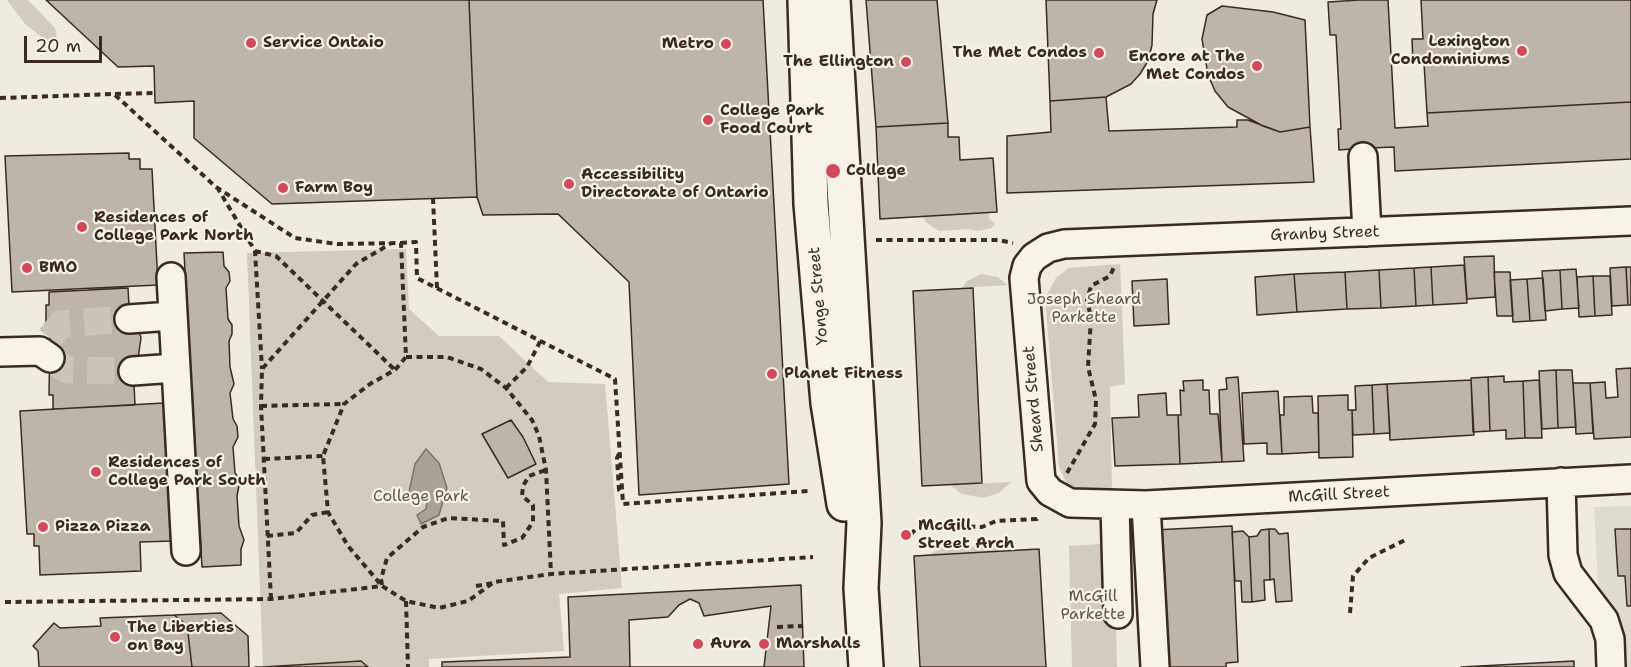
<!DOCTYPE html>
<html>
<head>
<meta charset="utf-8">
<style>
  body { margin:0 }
  #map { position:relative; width:1631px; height:667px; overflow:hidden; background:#efebe0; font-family:"Shantell Sans",sans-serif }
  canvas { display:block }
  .scale { position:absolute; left:24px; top:36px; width:78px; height:27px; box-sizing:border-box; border:3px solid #3b2a1e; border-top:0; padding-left:8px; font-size:18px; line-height:21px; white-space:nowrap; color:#3b2a1e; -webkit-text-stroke:4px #f7f3e8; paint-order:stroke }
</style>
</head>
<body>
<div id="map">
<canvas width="1631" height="667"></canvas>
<div class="scale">20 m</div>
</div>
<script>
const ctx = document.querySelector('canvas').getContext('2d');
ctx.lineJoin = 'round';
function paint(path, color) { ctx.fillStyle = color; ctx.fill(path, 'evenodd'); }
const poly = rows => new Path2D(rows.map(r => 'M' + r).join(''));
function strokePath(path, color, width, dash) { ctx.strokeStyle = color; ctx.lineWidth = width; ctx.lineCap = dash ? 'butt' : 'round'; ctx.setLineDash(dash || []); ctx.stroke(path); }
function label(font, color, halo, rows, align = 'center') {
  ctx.font = font + ' "Shantell Sans",sans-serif'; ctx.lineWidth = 4.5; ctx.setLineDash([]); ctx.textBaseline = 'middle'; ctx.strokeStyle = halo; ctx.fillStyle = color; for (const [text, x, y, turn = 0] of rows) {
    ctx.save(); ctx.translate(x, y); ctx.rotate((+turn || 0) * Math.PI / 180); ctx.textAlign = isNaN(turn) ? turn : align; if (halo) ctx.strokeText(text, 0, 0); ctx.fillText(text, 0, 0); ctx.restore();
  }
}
paint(poly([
  [1631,506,1631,667,1623,667,1621,621,1598,585,1594,507]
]), '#e0dbd0');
paint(poly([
  [7,0,27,0,32,4,55,28,57,39,50,41,39,35,25,24],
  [989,213,989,218,995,224,991,228,978,231,967,229,939,231,927,223,922,216],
  [406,249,409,309,439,336,499,336,548,382,605,384,622,588,559,594,564,651,429,659,429,667,368,667,360,661,263,667,247,253],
  [1120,264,1125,384,1110,387,1112,490,1085,493,1067,484,1059,467,1045,298,1056,278,1069,268],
  [981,274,998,277,1007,285,962,288,967,281],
  [1011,482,999,493,983,498,962,494,950,485],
  [981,543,992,544,1004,551,928,555,944,546,972,547],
  [1114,543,1117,667,1072,667,1069,546]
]), '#d1cbc0');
const water = poly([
  [426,449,439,463,447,488,439,515,421,524,417,515,426,509,427,502,422,496,409,492,415,464,426,449]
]);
paint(water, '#aaa296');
strokePath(water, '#7e7266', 1.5);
const building = poly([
  [46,0,469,0,477,197,272,204,194,138,194,101,155,103,154,66,118,67,46,0],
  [469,0,763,0,789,484,639,495,629,282,558,214,483,215,477,197,469,0],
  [866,0,937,0,948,123,876,127,866,0],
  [1046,0,1157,0,1153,14,1152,45,1148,61,1140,74,1131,84,1106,97,1050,101,1046,0],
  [1359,0,1388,0,1395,128,1428,126,1427,113,1631,102,1631,159,1395,171,1394,147,1370,148,1351,154,1351,149,1339,150,1338,129,1341,129,1336,35,1330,35,1328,2,1359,0],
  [1421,0,1631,0,1631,102,1427,113,1424,63,1413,64,1412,39,1423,39,1421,0],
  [1222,6,1273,12,1305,20,1310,127,1280,132,1263,126,1228,107,1215,91,1208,75,1202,39,1207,15,1222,6],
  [1106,97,1109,131,1237,127,1237,120,1248,120,1280,132,1310,127,1314,182,1007,193,1007,136,1051,132,1050,101,1106,97],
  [948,123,948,137,959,137,960,160,993,158,997,212,880,219,876,127,948,123],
  [129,153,129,159,140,159,140,169,152,169,158,285,12,292,5,156,129,153],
  [223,252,224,266,229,272,230,281,226,288,228,319,232,325,232,334,229,341,230,367,234,384,230,393,233,419,237,426,238,437,233,447,235,473,240,480,237,496,239,526,244,540,241,549,241,565,202,567,184,253,223,252],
  [1494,256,1495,297,1467,299,1464,257,1494,256],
  [1464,265,1467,303,1433,305,1431,267,1464,265],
  [1431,267,1433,305,1416,306,1414,268,1431,267],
  [1626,267,1631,267,1631,305,1628,305,1626,267],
  [1626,267,1628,305,1612,306,1610,268,1626,267],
  [1414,268,1416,306,1381,308,1379,270,1414,268],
  [1576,269,1579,308,1562,309,1560,270,1576,269],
  [1379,270,1381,308,1347,309,1345,272,1379,270],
  [1560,270,1562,309,1545,311,1542,271,1560,270],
  [1345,272,1347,309,1297,312,1294,274,1345,272],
  [1494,272,1510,272,1513,316,1497,316,1494,272],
  [1294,274,1297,312,1257,315,1255,277,1294,274],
  [1593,276,1595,316,1579,317,1577,277,1593,276],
  [1593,276,1610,276,1612,315,1595,316,1593,276],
  [1543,278,1546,320,1530,321,1527,279,1543,278],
  [1167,279,1169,324,1134,326,1132,281,1167,279],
  [1527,279,1530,321,1513,322,1510,280,1527,279],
  [128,288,130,323,138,327,141,338,137,365,133,365,135,405,53,409,53,395,49,395,50,331,46,331,46,305,49,305,49,292,128,288],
  [973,288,982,483,922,486,913,291,973,288],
  [1631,368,1631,437,1594,439,1590,383,1605,382,1606,398,1618,397,1616,369,1631,368],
  [1556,370,1572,370,1576,427,1558,428,1556,370],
  [1556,370,1558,428,1542,429,1539,371,1556,370],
  [1504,376,1504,382,1523,381,1525,438,1506,439,1506,430,1490,431,1488,377,1504,376],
  [1238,377,1244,461,1222,462,1219,390,1227,389,1226,378,1238,377],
  [1488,377,1490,431,1473,432,1471,378,1488,377],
  [1203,380,1203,390,1209,390,1210,414,1218,414,1222,462,1180,464,1178,415,1181,415,1180,390,1184,391,1183,381,1203,380],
  [1471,380,1474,435,1390,440,1387,384,1471,380],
  [1539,380,1542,438,1525,438,1523,381,1539,380],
  [1573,383,1590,383,1593,433,1576,434,1573,383],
  [1387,384,1390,433,1374,434,1372,385,1387,384],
  [1372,385,1374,434,1353,435,1352,410,1356,410,1355,386,1372,385],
  [1278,391,1282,454,1267,454,1267,443,1244,444,1242,393,1278,391],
  [1166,393,1167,415,1178,415,1180,464,1115,466,1112,418,1139,417,1138,395,1166,393],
  [1348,395,1348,410,1352,410,1353,457,1319,458,1318,396,1348,395],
  [1312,396,1313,413,1318,413,1319,452,1282,454,1280,415,1284,415,1284,397,1312,396],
  [164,403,173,541,140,542,141,571,40,575,39,546,34,546,34,534,27,534,20,411,164,403],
  [511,420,523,437,536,464,508,478,482,434,511,420],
  [1232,526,1238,662,1226,663,1226,667,1161,667,1154,530,1232,526],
  [1269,529,1275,529,1279,534,1288,533,1292,601,1276,602,1274,579,1270,580,1269,529],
  [1269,529,1270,580,1264,580,1265,600,1252,602,1249,537,1257,536,1261,530,1269,529],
  [1615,529,1631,529,1631,606,1627,606,1625,576,1618,576,1615,529],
  [1243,531,1249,537,1252,602,1242,602,1241,581,1235,581,1232,532,1243,531],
  [1039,549,1046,667,920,667,914,556,1039,549],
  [801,585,804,667,442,667,442,662,570,657,568,597,801,585],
  [690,599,699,603,704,616,771,606,764,667,630,667,629,620,668,617,679,605,690,599],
  [221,613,248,636,249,667,192,667,187,625,174,615,221,613],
  [174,615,187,625,192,667,39,667,38,651,33,646,54,623,60,628,101,626,100,618,174,615],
  [361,661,368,667,255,667,263,667,361,661],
  [1574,661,1574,667,1461,667,1574,661]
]);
paint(building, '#bdb5aa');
strokePath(building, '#3b2a1e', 1.5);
strokePath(poly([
  [50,338,61,324,129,319],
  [50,358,67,370,133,371]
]), '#cbc4b9', 27, [27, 14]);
const minor = poly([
  [1363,157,1367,232],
  [1631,221,1064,244,1048,248,1034,257,1027,266,1024,278,1041,481,1050,492,1070,503,1146,505,1631,479],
  [171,277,186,551],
  [129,319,172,316],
  [0,352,40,351,50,358],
  [133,371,175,368],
  [1561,482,1563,555,1568,573,1604,620,1610,639,1611,667],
  [1146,505,1155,667],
  [1115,506,1118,614]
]);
const major = poly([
  [805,0,811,204,828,403,844,504],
  [833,0,864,523,861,588,866,667]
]);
strokePath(minor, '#3b2a1e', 32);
strokePath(major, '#3b2a1e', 38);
strokePath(poly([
  [115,94,155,93],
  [0,98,114,94,216,187,295,238,337,244,401,243,406,357,395,370,370,384,344,404,323,456,328,512,348,546,382,586],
  [217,187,255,251,262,369],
  [433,198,437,288],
  [876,240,998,240,1013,243],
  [401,243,416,242,417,278,615,379,623,504,809,491],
  [255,251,276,256,395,370],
  [406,357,447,357,481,369,506,388,532,420,539,436,546,470,551,574],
  [506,388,527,367,541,340],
  [261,406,344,404],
  [619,454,617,458,619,490,623,494],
  [264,459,323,456],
  [1067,473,1095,424,1096,400,1088,367,1091,318,1087,300,1091,286,1110,276,1114,267],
  [267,536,296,533,312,515,328,512],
  [900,536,912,533,921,524,982,527,996,521,1037,519,1039,515],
  [382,585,381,579,387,558,423,527,448,518,503,521,504,545,522,538,533,522,533,505,522,496,523,486,529,476,546,470],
  [476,586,493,583],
  [271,599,261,406,262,369,356,264,390,244],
  [406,601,408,667],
  [5,602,271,599,382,586,406,601,439,608,468,601,494,582,551,574,813,557],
  [1350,613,1353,576,1369,558,1405,540],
  [777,627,802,626]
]), '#3b2a1e', 4, [6, 4.5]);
strokePath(minor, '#f7f3e8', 27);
strokePath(major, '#f7f3e8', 33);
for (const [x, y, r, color] of [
  [251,43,6,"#d1495b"],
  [726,44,6,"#d1495b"],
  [1522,51,6,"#d1495b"],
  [1099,53,6,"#d1495b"],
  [906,62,6,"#d1495b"],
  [1257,66,6,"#d1495b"],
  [708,120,6,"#d1495b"],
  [833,171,8,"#d1495b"],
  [569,184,6,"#d1495b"],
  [283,188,6,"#d1495b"],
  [82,227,6,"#d1495b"],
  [27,268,6,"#d1495b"],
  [772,374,6,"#d1495b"],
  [96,472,6,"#d1495b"],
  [43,527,6,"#d1495b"],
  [906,535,6,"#d1495b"],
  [115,637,6,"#d1495b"],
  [698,644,6,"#d1495b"],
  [764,644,6,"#d1495b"]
]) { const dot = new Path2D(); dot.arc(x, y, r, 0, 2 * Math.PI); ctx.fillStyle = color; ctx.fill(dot); strokePath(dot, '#f7f3e8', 2); }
label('bold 16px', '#3b2a1e', '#f7f3e8', [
  ["Lexington",1510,42,"right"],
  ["Condominiums",1510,60,"right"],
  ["Service Ontaio",263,43],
  ["Metro",714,44,"right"],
  ["The Met Condos",1087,53,"right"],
  ["Encore at The",1245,57,"right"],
  ["Met Condos",1245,75,"right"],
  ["The Ellington",894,62,"right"],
  ["College Park",720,111],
  ["Food Court",720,129],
  ["College",846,171],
  ["Accessibility",581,175],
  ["Directorate of Ontario",581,193],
  ["Farm Boy",295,188],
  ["Residences of",94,218],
  ["College Park North",94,236],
  ["BMO",39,268],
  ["Planet Fitness",784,374],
  ["Residences of",108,463],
  ["College Park South",108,481],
  ["McGill",918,526],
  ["Street Arch",918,544],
  ["Pizza Pizza",55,527],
  ["The Liberties",127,628],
  ["on Bay",127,646],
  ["Aura",710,644],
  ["Marshalls",776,644]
], 'left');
label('16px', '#3b2a1e', '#f7f3e8', [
  ["Granby Street",1325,234,-2],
  ["Yonge Street",819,296,-95],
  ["Sheard Street",1034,399,-95],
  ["McGill Street",1339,495,-3]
]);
label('16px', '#605246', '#f7f3e8', [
  ["Joseph Sheard",1084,300],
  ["Parkette",1084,318],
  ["College Park",421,497],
  ["McGill",1093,597],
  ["Parkette",1093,615]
]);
</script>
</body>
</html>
